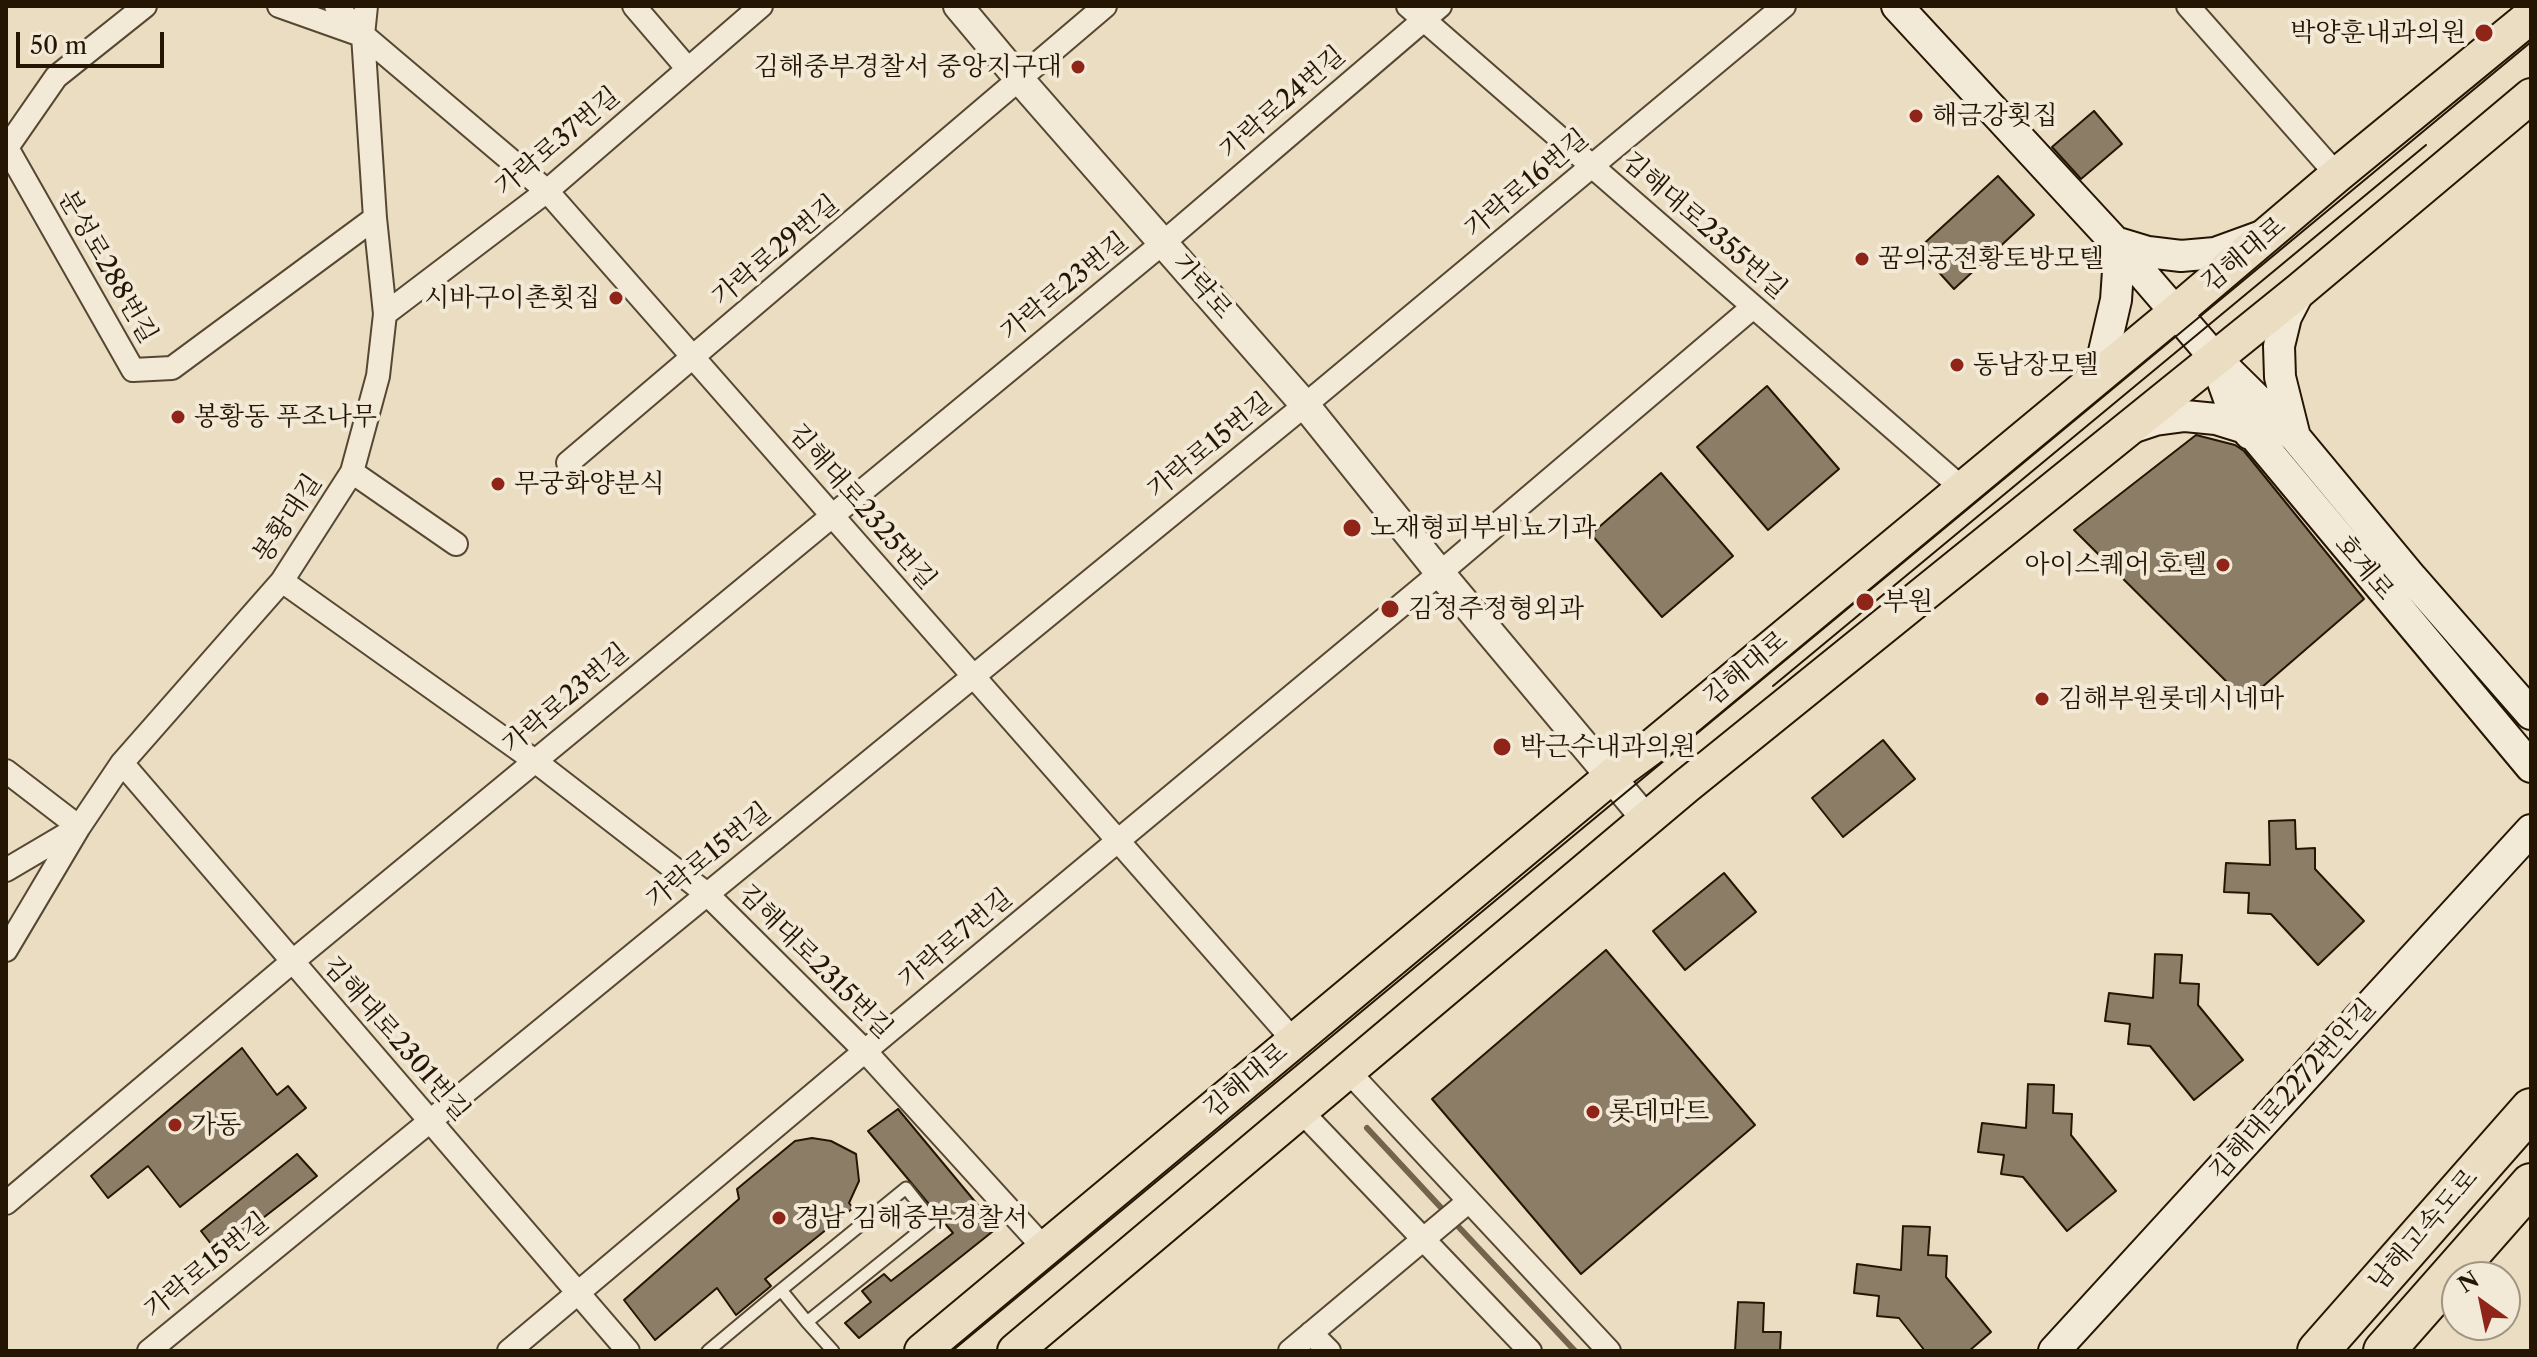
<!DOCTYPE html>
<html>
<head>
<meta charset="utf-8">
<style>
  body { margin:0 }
  #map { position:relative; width:2537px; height:1357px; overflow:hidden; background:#ebddc1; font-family:"Libre Caslon Text",serif }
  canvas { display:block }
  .frame { position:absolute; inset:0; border:8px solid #251503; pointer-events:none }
  .north { position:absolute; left:2441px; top:1261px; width:80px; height:80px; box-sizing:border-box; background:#f2e9d7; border:2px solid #a09482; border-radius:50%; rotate:327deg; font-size:22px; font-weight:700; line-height:32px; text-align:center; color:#251503 }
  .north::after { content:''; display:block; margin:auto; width:28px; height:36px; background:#8f2418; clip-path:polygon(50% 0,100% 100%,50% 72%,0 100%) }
  .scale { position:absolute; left:16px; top:32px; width:148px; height:36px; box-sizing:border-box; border:4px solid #251503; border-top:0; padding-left:10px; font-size:24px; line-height:28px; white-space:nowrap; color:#251503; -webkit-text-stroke:6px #f2e9d7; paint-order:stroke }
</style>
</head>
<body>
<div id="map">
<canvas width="2537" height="1357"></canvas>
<div class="frame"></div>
<div class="north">N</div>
<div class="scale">50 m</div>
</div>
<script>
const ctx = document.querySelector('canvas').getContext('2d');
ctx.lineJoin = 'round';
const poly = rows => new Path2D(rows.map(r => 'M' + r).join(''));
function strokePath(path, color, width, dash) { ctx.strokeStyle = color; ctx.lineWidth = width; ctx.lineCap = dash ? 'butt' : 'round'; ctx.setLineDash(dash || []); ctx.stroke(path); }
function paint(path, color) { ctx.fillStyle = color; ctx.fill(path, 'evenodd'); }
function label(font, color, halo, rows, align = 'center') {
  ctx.font = font + ' "Libre Caslon Text","Noto Serif KR",serif'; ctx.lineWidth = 8; ctx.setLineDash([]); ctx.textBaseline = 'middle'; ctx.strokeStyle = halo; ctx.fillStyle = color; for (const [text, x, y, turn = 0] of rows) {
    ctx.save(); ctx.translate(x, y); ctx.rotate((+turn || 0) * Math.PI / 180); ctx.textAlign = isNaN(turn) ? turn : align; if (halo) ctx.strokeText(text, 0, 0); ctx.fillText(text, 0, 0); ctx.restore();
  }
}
strokePath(poly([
  [1367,1128,1446,1213],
  [1454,1222,1575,1351]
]), '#74644e', 6);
const building = poly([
  [2094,111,2122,144,2081,179,2052,147,2094,111],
  [1998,176,2034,215,1954,289,1918,249,1998,176],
  [1767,386,1839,469,1768,530,1697,447,1767,386],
  [2196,435,2235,445,2244,451,2364,599,2246,701,2074,530,2196,435],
  [1661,473,1733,556,1662,617,1591,534,1661,473],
  [1883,740,1915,779,1843,837,1812,798,1883,740],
  [2295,820,2296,849,2315,848,2315,869,2364,921,2318,965,2271,914,2248,913,2249,893,2224,892,2226,863,2270,865,2269,821,2295,820],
  [1724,873,1756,912,1685,970,1653,931,1724,873],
  [1606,950,1755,1125,1581,1274,1432,1099,1606,950],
  [2155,954,2182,955,2180,983,2199,984,2198,1005,2243,1060,2194,1100,2150,1046,2128,1044,2130,1024,2105,1021,2109,993,2153,998,2155,954],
  [242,1048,277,1095,288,1086,306,1108,180,1207,148,1166,108,1198,91,1176,242,1048],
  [2028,1084,2054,1085,2053,1113,2072,1114,2071,1135,2116,1191,2067,1231,2023,1177,2001,1174,2004,1155,1978,1152,1982,1123,2026,1128,2028,1084],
  [898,1109,997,1228,859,1338,845,1323,871,1302,862,1291,884,1274,891,1281,953,1233,868,1131,898,1109],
  [812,1138,831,1141,856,1154,859,1181,849,1203,853,1208,765,1279,771,1286,736,1315,717,1288,655,1340,624,1300,739,1199,737,1189,795,1141,812,1138],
  [297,1154,317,1176,218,1253,201,1231,297,1154],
  [1903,1226,1930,1227,1928,1255,1947,1256,1946,1277,1991,1332,1969,1351,1925,1351,1899,1318,1877,1316,1879,1296,1854,1293,1857,1264,1901,1270,1903,1226],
  [1738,1302,1764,1303,1763,1332,1781,1332,1780,1351,1735,1351,1738,1302]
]);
paint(building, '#8c7d66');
strokePath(building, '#251503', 2);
const service = poly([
  [807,1322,932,1221,906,1188,781,1290,807,1322,833,1351],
  [708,1351,781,1290]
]);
const minor = poly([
  [279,6,358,34],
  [336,6,363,35,547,191,1294,1041],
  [634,6,688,69],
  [1408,6,1963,489],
  [2188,6,2337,175],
  [7,148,133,370,172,368,375,218],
  [6,149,56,77,145,6],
  [385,314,547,191,761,6],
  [568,463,1105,6],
  [352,472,456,544],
  [282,581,535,761,707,894,865,1051,1044,1248],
  [122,763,628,1351],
  [6,771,79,827,6,870],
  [6,950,79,827,122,763,282,581,352,472,378,376,385,314,375,218,363,35,366,6],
  [1348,1071,1609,1351],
  [1301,1111,1530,1351],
  [6,1203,293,961,1164,242,1440,6],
  [1311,1333,1329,1351],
  [149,1351,1305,405,1784,6],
  [509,1351,865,1051,1440,573,1753,307],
  [1290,1351,1469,1201]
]);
const tertiary = poly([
  [958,6,1020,80,1305,405,1440,573,1646,819]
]);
const secondary = poly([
  [1897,6,2115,242,2215,358,2295,437,2412,578,2531,714],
  [2218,368,2233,410,2531,767],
  [2090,383,2103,356,2116,300,2118,271,2115,242,2148,252,2181,256,2215,253,2259,237],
  [2128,429,2155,420,2185,416,2216,419,2245,428,2250,434],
  [2295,437,2280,377,2279,346,2286,317,2300,290],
  [2054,1351,2531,830]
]);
const primary = poly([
  [922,1351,1612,776,1654,745,2176,312,2337,175,2531,16],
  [1015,1351,1686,786,2300,290,2531,96]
]);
const motorway = poly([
  [2318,1351,2531,1109],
  [2384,1351,2531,1184]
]);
strokePath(service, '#564732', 15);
strokePath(minor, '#564732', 26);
strokePath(tertiary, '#564732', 32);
strokePath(secondary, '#251503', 34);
strokePath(primary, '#251503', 38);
strokePath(motorway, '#251503', 44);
strokePath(service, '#f2e9d7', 11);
strokePath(minor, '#f2e9d7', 22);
strokePath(tertiary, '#f2e9d7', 28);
strokePath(secondary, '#f2e9d7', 30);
strokePath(primary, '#ebddc1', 34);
strokePath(motorway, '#ebddc1', 40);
strokePath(poly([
  [1773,686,2426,145],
  [952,1351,2531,42]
]), '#251503', 2);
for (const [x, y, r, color] of [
  [2484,33,10,"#8f2418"],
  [1078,67,8,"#8f2418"],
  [1916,116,8,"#8f2418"],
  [1862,259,8,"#8f2418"],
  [616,298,8,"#8f2418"],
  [1957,365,8,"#8f2418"],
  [178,417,8,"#8f2418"],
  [498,484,8,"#8f2418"],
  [1352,528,10,"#8f2418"],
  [2223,565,8,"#8f2418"],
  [1865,602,10,"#8f2418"],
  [1390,609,10,"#8f2418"],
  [2042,699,8,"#8f2418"],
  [1502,747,10,"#8f2418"],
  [1593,1112,8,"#8f2418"],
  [175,1125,8,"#8f2418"],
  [779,1218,8,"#8f2418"]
]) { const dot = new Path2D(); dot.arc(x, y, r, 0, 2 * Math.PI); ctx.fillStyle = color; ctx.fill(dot); strokePath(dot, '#f2e9d7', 3); }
label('26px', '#251503', '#f2e9d7', [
  ["박양훈내과의원",2466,33,"right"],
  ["김해중부경찰서 중앙지구대",1062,67,"right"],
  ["해금강횟집",1932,116],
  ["꿈의궁전황토방모텔",1878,259],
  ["시바구이촌횟집",600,298,"right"],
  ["동남장모텔",1973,365],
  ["봉황동 푸조나무",194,417],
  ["무궁화양분식",514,484],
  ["노재형피부비뇨기과",1370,528],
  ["아이스퀘어 호텔",2207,565,"right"],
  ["부원",1883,602],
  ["김정주정형외과",1408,609],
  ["김해부원롯데시네마",2058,699],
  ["박근수내과의원",1520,747],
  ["롯데마트",1609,1112],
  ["가동",191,1125],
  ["경남 김해중부경찰서",795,1218]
], 'left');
label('26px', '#251503', '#f2e9d7', [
  ["가락로24번길",1283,103,-41],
  ["가락로37번길",558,142,-40],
  ["가락로16번길",1527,184,-40],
  ["김해대로2355번길",1704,226,41],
  ["가락로29번길",776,251,-40],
  ["김해대로",2244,255,-40],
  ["분성로288번길",107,267,60],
  ["가락로23번길",1065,287,-39],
  ["가락로",1202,287,49],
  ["가락로15번길",1210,446,-39],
  ["김해대로2325번길",862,507,49],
  ["봉황대길",288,519,-56],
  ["호계로",2364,568,50],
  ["김해대로",1746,669,-40],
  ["가락로23번길",566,699,-40],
  ["가락로15번길",709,856,-39],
  ["가락로7번길",956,939,-40],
  ["김해대로2315번길",815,962,45],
  ["김해대로2301번길",396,1039,49],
  ["김해대로",1246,1081,-40],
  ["김해대로2272번안길",2293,1090,-48],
  ["남해고속도로",2424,1230,-49],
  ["가락로15번길",207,1266,-39]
]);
</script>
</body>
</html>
